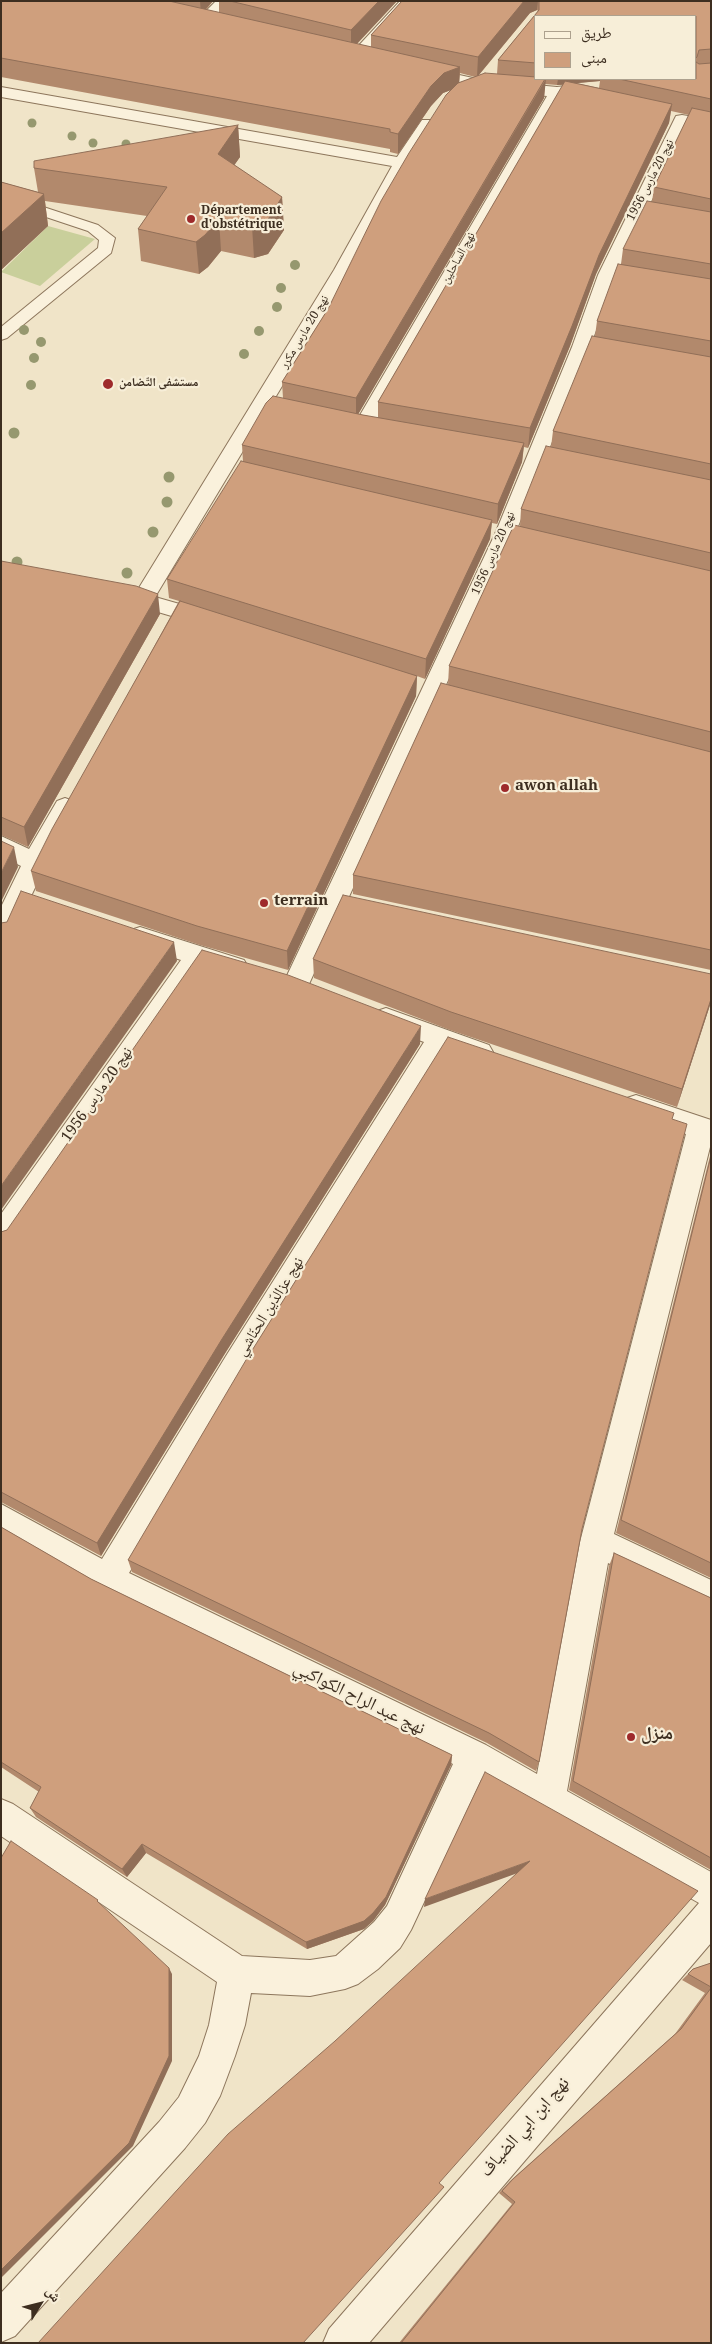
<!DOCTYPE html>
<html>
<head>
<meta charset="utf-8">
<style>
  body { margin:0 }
  #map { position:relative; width:712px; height:2344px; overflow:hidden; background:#f0e4c8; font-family:Georgia,"Noto Naskh Arabic",serif }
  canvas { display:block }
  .frame { position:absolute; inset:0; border:2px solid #3d2e20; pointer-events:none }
  .legend { position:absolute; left:534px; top:15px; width:162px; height:65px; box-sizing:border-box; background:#f7eed8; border:1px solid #ada18e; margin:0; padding:6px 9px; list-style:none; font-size:15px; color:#3d2e20 }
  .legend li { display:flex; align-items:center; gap:10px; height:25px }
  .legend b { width:25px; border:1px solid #ada18e }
  .north { position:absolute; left:15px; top:2279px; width:50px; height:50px; -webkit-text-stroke:4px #f7eed8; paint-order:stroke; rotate:54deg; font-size:14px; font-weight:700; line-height:20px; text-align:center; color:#3d2e20 }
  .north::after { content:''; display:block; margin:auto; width:18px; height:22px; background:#3d2e20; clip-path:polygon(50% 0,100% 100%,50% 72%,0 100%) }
</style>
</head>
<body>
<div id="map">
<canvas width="712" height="2344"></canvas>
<div class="frame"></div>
<ul class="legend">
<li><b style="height:6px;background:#faf1dc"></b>طريق</li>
<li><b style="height:14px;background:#cf9f7d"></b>مبنى</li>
</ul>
<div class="north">ش</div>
</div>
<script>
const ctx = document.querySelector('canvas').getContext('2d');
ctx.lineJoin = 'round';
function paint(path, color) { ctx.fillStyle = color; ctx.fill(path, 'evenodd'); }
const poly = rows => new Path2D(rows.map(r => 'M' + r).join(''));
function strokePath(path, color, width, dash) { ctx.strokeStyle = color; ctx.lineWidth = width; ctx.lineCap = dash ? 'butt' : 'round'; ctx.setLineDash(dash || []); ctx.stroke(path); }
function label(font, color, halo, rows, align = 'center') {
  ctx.font = font + ' Georgia,"Noto Naskh Arabic",serif'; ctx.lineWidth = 4.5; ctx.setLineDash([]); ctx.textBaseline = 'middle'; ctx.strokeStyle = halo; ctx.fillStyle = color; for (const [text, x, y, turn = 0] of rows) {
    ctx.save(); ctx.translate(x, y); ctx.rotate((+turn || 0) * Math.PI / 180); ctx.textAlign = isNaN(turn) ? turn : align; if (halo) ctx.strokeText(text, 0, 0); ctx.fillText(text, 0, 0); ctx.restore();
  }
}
paint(poly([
  [48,226,95,239,40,286,1,272]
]), '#c9cf9b');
const service = poly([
  [1,193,98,225,115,238,111,253,7,338,1,340,1,327,98,248,99,240,88,231,1,202,1,193]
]);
const minor = poly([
  [216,1,233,1,211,24,199,24,197,21,199,18,216,1],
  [400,1,417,1,362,61,350,61,348,58,350,55,400,1],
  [423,67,482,80,557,87,574,85,580,87,582,90,581,92,601,97,603,100,595,105,562,98,373,427,370,431,363,433,356,431,353,427,547,96,482,90,417,75,415,72,417,69,423,67],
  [1,87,397,157,422,120,434,120,436,124,411,163,352,270,155,597,218,615,221,620,218,625,210,627,202,625,114,599,111,594,114,589,122,587,137,591,334,270,392,166,1,97,1,87],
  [682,115,688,116,690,120,616,275,590,347,515,534,309,984,305,991,296,994,287,991,283,984,495,534,572,347,598,275,674,120,676,116,682,115],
  [65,798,73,801,77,807,54,848,10,940,1,942,1,907,21,866,1,856,1,836,29,849,57,801,65,798],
  [140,927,244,960,248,967,244,974,235,977,203,967,11,1246,1,1249,1,1214,181,960,131,944,127,937,131,930,140,927],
  [386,1008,489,1045,493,1052,489,1059,480,1063,447,1051,246,1374,129,1573,486,1745,537,1774,580,1542,686,1134,627,1114,623,1106,627,1098,636,1095,711,1120,711,1143,614,1534,711,1580,711,1611,608,1563,567,1791,711,1872,711,1943,369,2343,323,2343,329,2329,699,1903,481,1780,411,1930,400,1948,378,1969,358,1984,345,1989,310,1996,251,1993,245,2025,235,2056,220,2096,205,2123,185,2148,15,2336,1,2342,1,2293,159,2122,179,2097,199,2056,209,2025,217,1982,1,1836,1,1799,13,1804,242,1956,310,1960,336,1956,374,1922,387,1906,453,1764,97,1590,1,1536,1,1504,102,1559,226,1356,424,1042,377,1025,373,1018,377,1011,386,1008]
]);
strokePath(service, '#8d765c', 2);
strokePath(minor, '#8d765c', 2);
paint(service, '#faf1dc');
paint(minor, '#faf1dc');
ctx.fillStyle = '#96986f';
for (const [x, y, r] of [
  [32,123,4.5],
  [72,136,4.5],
  [93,143,4.5],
  [126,144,4.5],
  [295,265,5],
  [281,288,5],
  [277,307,5],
  [24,330,5],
  [259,331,5],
  [41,342,5],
  [244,354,5],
  [34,358,5],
  [31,385,5],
  [14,433,5.5],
  [169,477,5.5],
  [167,502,5.5],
  [153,532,5.5],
  [17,562,5.5],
  [127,573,5.5]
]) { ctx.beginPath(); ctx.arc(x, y, r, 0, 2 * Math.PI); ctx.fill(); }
paint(poly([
  [1,1,213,1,206,10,219,13,219,1,397,1,357,44,371,47,371,35,402,1,711,1,711,970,353,894,353,875,448,685,449,666,520,526,521,509,551,447,553,431,595,336,597,321,621,264,623,249,652,202,654,187,689,115,671,111,669,123,596,274,570,346,528,448,524,447,522,462,497,524,492,523,490,539,425,679,417,676,416,696,288,970,200,945,36,891,31,871,179,601,169,598,167,579,243,462,242,445,283,398,282,382,328,309,451,90,443,93,431,106,398,154,390,152,390,149,1,77],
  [537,10,538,11,498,60,497,74,479,75,530,13],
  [536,16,696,16,696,79,536,79],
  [460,73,475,77,459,83],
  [600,81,599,88,576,83],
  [545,84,557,85,563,85,378,402,378,418,358,414,544,98],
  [238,125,240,157,234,165,282,197,284,230,268,254,254,258,221,251,208,267,199,274,141,261,138,229,147,216,45,201,48,226,1,270,1,182,38,192,34,168],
  [1,561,160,614,28,847,1,835],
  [313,959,711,1002,677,1107,450,1030,314,978],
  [420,1044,224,1355,101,1556,1,1502,1,1232,7,1230],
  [672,1119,582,1529,539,1762,536,1771,487,1743,132,1572,128,1560],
  [711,1152,711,1578,616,1533],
  [1,1527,91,1579,452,1755,451,1765,385,1905,373,1921,364,1929,307,1949,146,1853,127,1877,36,1817,30,1808,39,1792,1,1767],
  [614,1553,711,1598,711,1870,569,1790,609,1566],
  [711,1963,711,2343,399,2343,512,2204,499,2193,510,2181,675,2034,705,1993,682,1980,693,1969]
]), '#b2896c');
paint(poly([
  [200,1,213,1,201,14],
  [379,1,397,1,351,50,351,30],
  [524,1,538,1,537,10,530,13,477,77,478,57],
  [460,67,459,87,443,93,431,106,398,154,398,134,431,86,444,73],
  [546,79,544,98,356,418,356,398],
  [558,79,600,79,600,81,557,85],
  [672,104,669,123,596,274,570,346,528,448,530,428,599,255],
  [238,125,240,157,220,186,218,154],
  [44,194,48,226,1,270,1,233],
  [282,197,284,230,268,254,254,258,252,226],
  [219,219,221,251,208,267,199,274,196,242],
  [524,443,522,462,497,524,498,504],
  [492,520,490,539,425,679,426,659],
  [158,594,160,614,28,847,24,827],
  [417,676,416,696,288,970,287,951],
  [14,847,18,867,1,902,1,873],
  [174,942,177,961,1,1210,1,1186],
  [711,999,711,1002,677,1107,682,1089],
  [421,1026,420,1044,224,1355,101,1556,97,1543,222,1339],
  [452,1755,451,1765,385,1905,373,1921,364,1929,307,1949,306,1942],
  [142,1844,146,1853,127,1877,122,1869],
  [530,1861,526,1870,424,1907,425,1899],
  [169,1968,172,1974,172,2061,133,2146,1,2278,1,2270]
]), '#916f58');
const building = poly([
  [1,1,169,1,460,67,444,73,431,86,398,134,390,132,390,129,1,58,1,1],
  [230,1,379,1,351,30,230,1],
  [402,1,524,1,478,57,371,35,402,1],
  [539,1,698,1,699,2,700,1,711,1,711,49,699,50,697,57,696,58,696,16,536,16,536,63,498,60,539,10,539,1],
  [696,62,699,64,711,63,711,99,619,79,696,79,696,62],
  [485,73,536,77,536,79,545,79,356,398,282,382,328,309,381,201,409,153,446,95,458,83,485,73],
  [565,81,672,104,599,255,572,326,530,428,378,402,565,81],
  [692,108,711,112,711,199,654,187,692,108],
  [238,125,218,154,282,197,267,221,252,226,219,219,205,235,196,242,138,229,167,187,34,168,34,161,238,125],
  [1,182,44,194,1,233,1,182],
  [647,201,711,212,711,264,623,249,647,201],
  [618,264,711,279,711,341,597,321,618,264],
  [592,336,711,357,711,464,553,431,592,336],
  [273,396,363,415,524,443,498,504,242,445,266,403,273,396],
  [546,446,711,480,711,553,521,509,546,446],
  [241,461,492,520,426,659,167,579,241,461],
  [514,525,711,571,711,732,449,666,514,525],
  [1,561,136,586,158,594,24,827,1,817,1,561],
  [180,601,417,676,287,951,197,926,31,871,52,829,180,601],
  [441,683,711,752,711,950,353,875,441,683],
  [1,841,14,847,1,873,1,841],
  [21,891,174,942,1,1186,1,923,7,922,21,891],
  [343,895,711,974,711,999,682,1089,451,1012,313,959,343,895],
  [202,950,288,975,421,1026,222,1339,97,1543,1,1492,1,1232,7,1230,202,950],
  [448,1037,674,1113,672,1119,687,1124,582,1529,539,1762,489,1733,128,1560,246,1360,448,1037],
  [711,1156,711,1563,621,1520,711,1156],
  [1,1527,91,1579,452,1755,386,1897,373,1913,364,1921,306,1942,142,1844,122,1869,30,1808,41,1787,1,1762,1,1527],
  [614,1553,711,1598,711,1858,573,1781,614,1553],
  [485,1772,698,1891,439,2183,444,2187,303,2343,38,2343,228,2134,335,2041,530,1861,425,1899,485,1772],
  [11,1841,98,1900,97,1901,169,1968,169,2056,129,2143,1,2270,1,1858,11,1841],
  [711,1963,711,1987,688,1974,693,1969,711,1963],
  [711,1988,711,2343,401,2343,515,2202,502,2191,513,2179,681,2029,711,1988]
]);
paint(building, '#cf9f7d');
strokePath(building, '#916f58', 1);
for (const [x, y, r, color] of [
  [191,219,5,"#9e2a2b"],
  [108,384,6,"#9e2a2b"],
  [505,788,5,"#9e2a2b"],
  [264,903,5,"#9e2a2b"],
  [631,1737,5,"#9e2a2b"]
]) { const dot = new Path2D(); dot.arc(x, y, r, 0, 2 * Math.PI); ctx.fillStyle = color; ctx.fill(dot); strokePath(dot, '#f7eed8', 2); }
label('12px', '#3d2e20', '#f7eed8', [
  ["نهج 20 مارس 1956",652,181,-63],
  ["نهج الساحلين",460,259,-61],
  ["نهج 20 مارس مكرر",306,333,-59],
  ["نهج 20 مارس 1956",495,554,-66]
]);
label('bold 12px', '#3d2e20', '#f7eed8', [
  ["Département",201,212],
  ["d'obstétrique",201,226],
  ["مستشفى التّضامن",119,384]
], 'left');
label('bold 15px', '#3d2e20', '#f7eed8', [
  ["awon allah",515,788],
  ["terrain",274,903]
], 'left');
label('15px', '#3d2e20', '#f7eed8', [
  ["نهج 20 مارس 1956",99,1096,-55],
  ["نهج عزالدّين الحنّاشي",272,1308,-58]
]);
label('18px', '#3d2e20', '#f7eed8', [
  ["نهج عبد الراح الكواكبي",358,1701,26],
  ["نهج ابن ابي الضياف",527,2129,-49]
]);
label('bold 18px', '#3d2e20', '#f7eed8', [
  ["منزل",641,1737]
], 'left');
</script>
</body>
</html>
